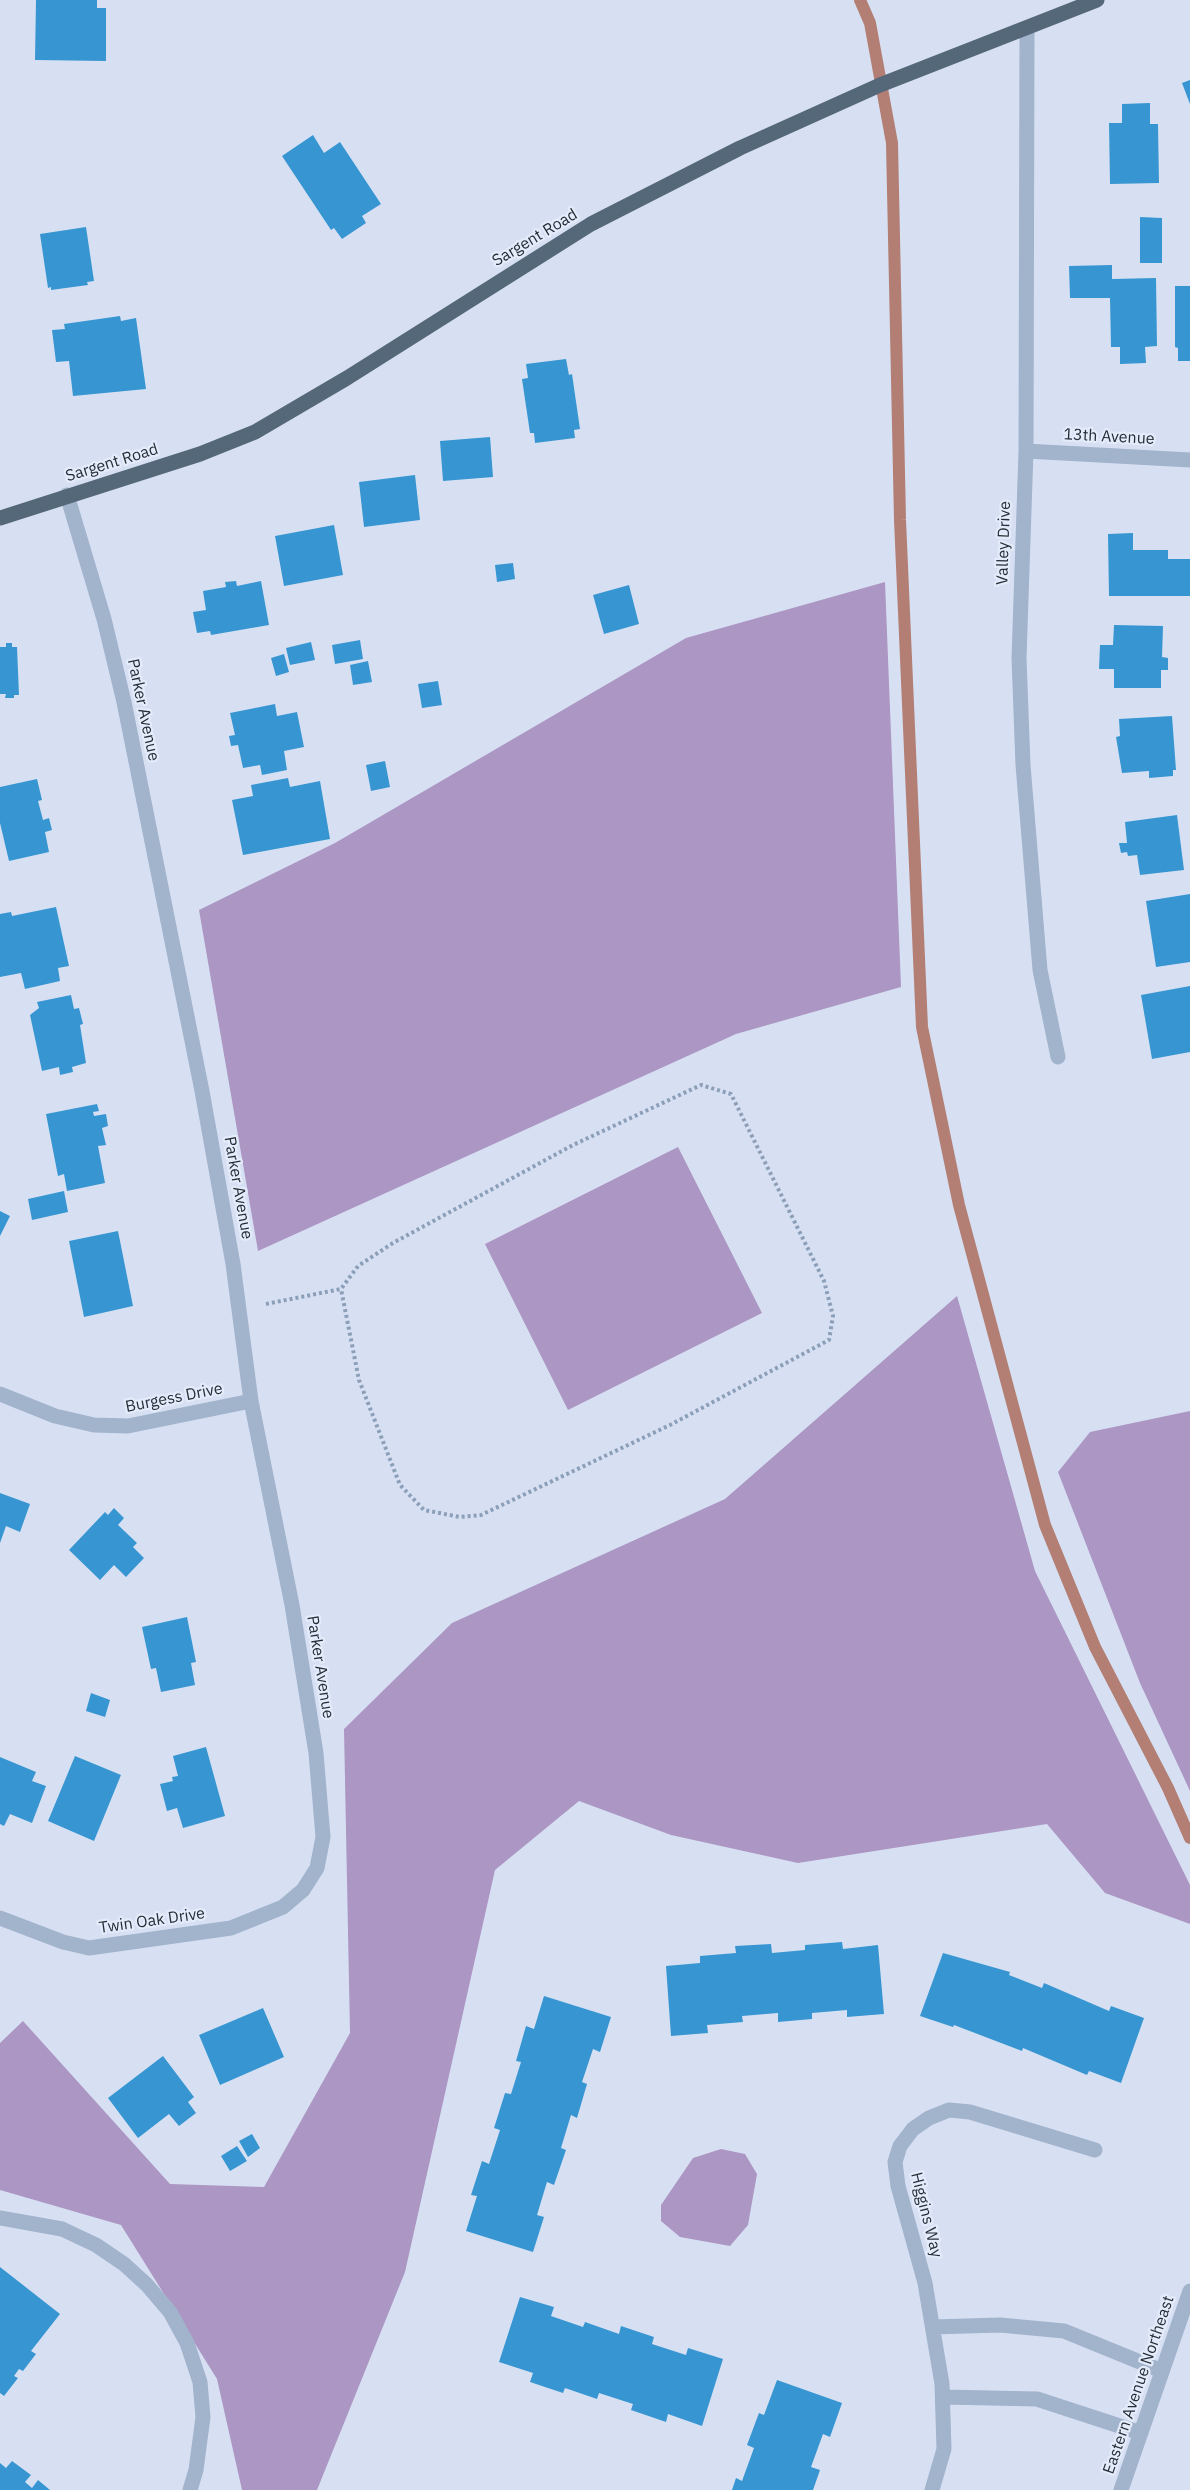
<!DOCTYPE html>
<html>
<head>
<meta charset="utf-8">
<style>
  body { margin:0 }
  canvas { display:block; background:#d7e0f3 }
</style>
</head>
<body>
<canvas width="1190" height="2490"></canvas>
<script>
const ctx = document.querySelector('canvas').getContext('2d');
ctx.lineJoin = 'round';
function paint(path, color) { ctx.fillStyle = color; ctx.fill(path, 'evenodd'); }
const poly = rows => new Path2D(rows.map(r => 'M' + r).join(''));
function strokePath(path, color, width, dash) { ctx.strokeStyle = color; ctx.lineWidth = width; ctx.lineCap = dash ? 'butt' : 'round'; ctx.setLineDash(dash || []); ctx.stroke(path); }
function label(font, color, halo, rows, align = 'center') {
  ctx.font = font + ' "IBM Plex Sans",sans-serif'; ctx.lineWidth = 4.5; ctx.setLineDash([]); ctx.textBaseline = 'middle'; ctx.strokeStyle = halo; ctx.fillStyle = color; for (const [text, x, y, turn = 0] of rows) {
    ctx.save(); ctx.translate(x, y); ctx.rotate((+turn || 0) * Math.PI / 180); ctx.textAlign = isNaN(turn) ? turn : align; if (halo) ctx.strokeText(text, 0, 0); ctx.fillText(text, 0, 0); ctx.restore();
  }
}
paint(poly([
  [885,582,901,987,736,1034,258,1251,199,910,335,843,686,638],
  [678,1147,762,1313,568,1410,485,1244],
  [957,1296,1035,1571,1190,1885,1190,1924,1105,1893,1047,1824,798,1863,671,1835,579,1801,495,1870,405,2272,317,2490,242,2490,217,2379,121,2225,0,2190,0,2043,23,2021,170,2184,264,2187,350,2033,344,1729,452,1623,725,1499],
  [1190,1411,1190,1791,1140,1683,1058,1472,1090,1432],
  [721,2149,745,2154,757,2174,748,2225,730,2246,680,2237,661,2221,661,2205,693,2158]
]), '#ac96c3');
strokePath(poly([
  [860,0,870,23,892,143,900,520,922,1027,959,1205,1045,1525,1095,1647,1168,1788,1190,1838]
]), '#b37f74', 12);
paint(poly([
  [36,0,97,0,97,8,106,8,106,61,35,60],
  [1190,80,1190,104,1182,83],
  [1150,103,1150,124,1158,124,1159,183,1110,184,1109,123,1122,123,1122,104],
  [313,135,324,153,340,142,381,204,362,216,366,223,342,239,334,228,331,230,282,156],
  [1140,217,1162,218,1162,263,1140,263],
  [86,227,94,281,87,282,88,285,51,290,51,287,48,288,40,234],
  [1112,265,1112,279,1156,278,1157,346,1145,347,1146,363,1120,364,1120,347,1111,347,1110,298,1070,298,1069,266],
  [1175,286,1190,286,1190,361,1178,361,1178,348,1175,347],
  [120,316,121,321,136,318,146,389,73,396,69,361,56,362,52,330,65,329,64,324],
  [566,359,569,375,572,374,580,429,574,430,575,438,535,443,534,433,530,433,522,379,528,378,526,364],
  [490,437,493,477,443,481,440,441],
  [415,475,420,520,364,527,359,482],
  [334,525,343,575,284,586,275,536],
  [1133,533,1133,550,1168,550,1168,559,1190,559,1190,596,1109,596,1108,534],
  [513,563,515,579,497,582,495,565],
  [236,581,237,586,261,581,269,625,211,635,210,631,197,633,193,612,206,610,203,591,226,587,225,582],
  [629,585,639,624,604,634,593,595],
  [1114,625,1163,626,1162,657,1168,658,1168,670,1161,670,1161,688,1114,688,1114,669,1099,669,1100,645,1113,645],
  [360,640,363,659,335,664,332,645],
  [311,642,315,660,290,665,286,648],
  [6,643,12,643,12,647,17,647,19,695,14,695,14,698,5,698,6,694,0,694,0,647,6,647],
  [284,654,289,672,276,676,271,658],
  [368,661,372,682,353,685,350,665],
  [438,681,442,705,422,708,418,684],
  [275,704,277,716,297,712,304,747,284,751,287,770,262,775,260,765,243,768,238,745,231,746,229,736,235,735,230,713],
  [1172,716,1176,770,1173,770,1173,776,1149,778,1149,771,1122,773,1116,737,1120,736,1119,719],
  [385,761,390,787,371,791,366,765],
  [288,778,290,787,320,781,330,839,243,855,232,800,253,796,251,785],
  [37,779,42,800,38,801,43,820,49,818,52,830,45,832,49,852,9,861,0,823,0,787],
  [1177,815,1184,870,1140,875,1137,855,1128,856,1127,852,1121,853,1119,843,1127,843,1125,822],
  [1190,894,1190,962,1156,967,1146,901],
  [56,907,69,966,58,968,60,981,25,989,21,973,0,977,0,914,11,912,12,916],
  [1190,986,1190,1052,1152,1059,1141,995],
  [71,995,74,1009,79,1008,83,1024,80,1025,86,1063,72,1067,73,1072,60,1075,59,1067,42,1071,30,1015,39,1008,37,1002],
  [97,1104,99,1111,93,1112,94,1116,106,1114,108,1126,102,1128,106,1145,98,1146,105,1183,67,1191,64,1174,58,1176,46,1114],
  [64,1191,68,1212,32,1220,28,1199],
  [0,1211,10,1216,0,1236],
  [118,1231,133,1306,84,1317,69,1241],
  [0,1493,30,1504,20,1532,6,1526,0,1543],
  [114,1508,124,1518,118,1525,137,1543,133,1547,144,1558,126,1577,114,1565,100,1580,69,1550,105,1512,108,1515],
  [187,1617,196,1662,191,1663,195,1685,161,1692,156,1668,151,1669,142,1627],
  [91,1693,110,1700,105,1717,86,1711],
  [206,1747,225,1816,183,1828,177,1808,167,1811,160,1784,173,1781,172,1777,178,1776,173,1756],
  [75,1756,121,1775,94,1841,48,1821],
  [0,1757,36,1772,32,1781,46,1786,32,1823,10,1814,4,1826,0,1824],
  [842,1942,843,1949,878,1945,884,2014,847,2017,847,2010,812,2013,812,2019,778,2022,778,2013,742,2016,743,2022,707,2025,708,2033,671,2036,666,1966,700,1963,700,1956,736,1953,735,1946,771,1944,772,1953,805,1950,805,1945],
  [943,1953,1010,1972,1009,1975,1042,1988,1044,1983,1109,2011,1111,2006,1144,2018,1121,2083,1089,2071,1087,2075,1023,2048,1022,2051,954,2025,953,2027,920,2016],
  [544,1996,611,2017,600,2052,593,2049,582,2082,587,2084,577,2118,571,2115,561,2148,566,2150,554,2185,547,2182,537,2215,544,2217,533,2252,466,2231,477,2196,471,2195,482,2161,489,2164,500,2130,494,2128,505,2093,511,2094,521,2062,516,2061,526,2026,534,2029],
  [263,2008,284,2057,220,2085,199,2035],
  [163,2056,194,2097,188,2102,196,2113,179,2126,169,2114,138,2138,108,2098],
  [252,2134,260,2148,248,2157,239,2141],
  [237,2146,247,2161,230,2171,221,2156],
  [0,2267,60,2314,31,2351,36,2354,23,2371,19,2369,14,2376,18,2378,4,2396,0,2393],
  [520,2297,554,2307,551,2316,583,2327,585,2322,619,2334,621,2326,654,2337,652,2344,686,2355,688,2348,723,2359,702,2426,668,2414,666,2422,631,2410,633,2404,599,2393,597,2399,565,2388,563,2393,530,2382,533,2373,499,2362],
  [777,2380,842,2403,830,2437,823,2434,811,2467,820,2470,813,2490,732,2490,736,2478,742,2481,754,2448,747,2445,759,2413,764,2415],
  [12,2461,31,2475,25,2482,32,2488,38,2480,50,2490,0,2490,0,2463,6,2468]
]), '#3796d1');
strokePath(poly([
  [266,1304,341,1289,358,1266,393,1243,573,1145,701,1085,731,1094,824,1281,833,1316,829,1340,670,1425,481,1515,460,1517,424,1510,400,1485,359,1380,341,1289]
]), '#8c9fb8', 4, [3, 3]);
strokePath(poly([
  [1027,28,1026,451,1019,658,1023,765,1040,970,1058,1057],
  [1026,451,1190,460],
  [0,1394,55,1416,94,1425,128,1426,251,1401],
  [0,1918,63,1942,89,1948,231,1928,283,1907,303,1890,317,1868,323,1837,316,1753,292,1605,251,1401,233,1264,202,1091,124,702,104,619,67,495],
  [0,2218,62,2229,96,2245,124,2264,147,2285,170,2312,187,2343,200,2382,203,2417,196,2470,190,2490],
  [933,2327,1000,2325,1064,2331,1162,2371],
  [943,2397,1037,2399,1141,2433],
  [932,2490,944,2449,942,2384,925,2283,898,2186,895,2162,900,2146,913,2129,929,2118,949,2110,970,2112,1095,2150],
  [1121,2490,1190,2291]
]), '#a2b3cc', 15);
strokePath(poly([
  [0,518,200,454,255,432,347,378,591,224,740,148,880,85,1097,0]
]), '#55687a', 15);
label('16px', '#252e36', '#e4ebfb', [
  ["Sargent Road",535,238,-31],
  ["13th Avenue",1109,437,3],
  ["Sargent Road",112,463,-17],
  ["Valley Drive",1004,543,-88],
  ["Parker Avenue",143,710,78],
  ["Parker Avenue",238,1188,80],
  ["Burgess Drive",174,1398,-11],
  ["Parker Avenue",320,1667,81],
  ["Twin Oak Drive",152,1921,-8],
  ["Higgins Way",926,2215,76],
  ["Eastern Avenue Northeast",1139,2385,-71]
]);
</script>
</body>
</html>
